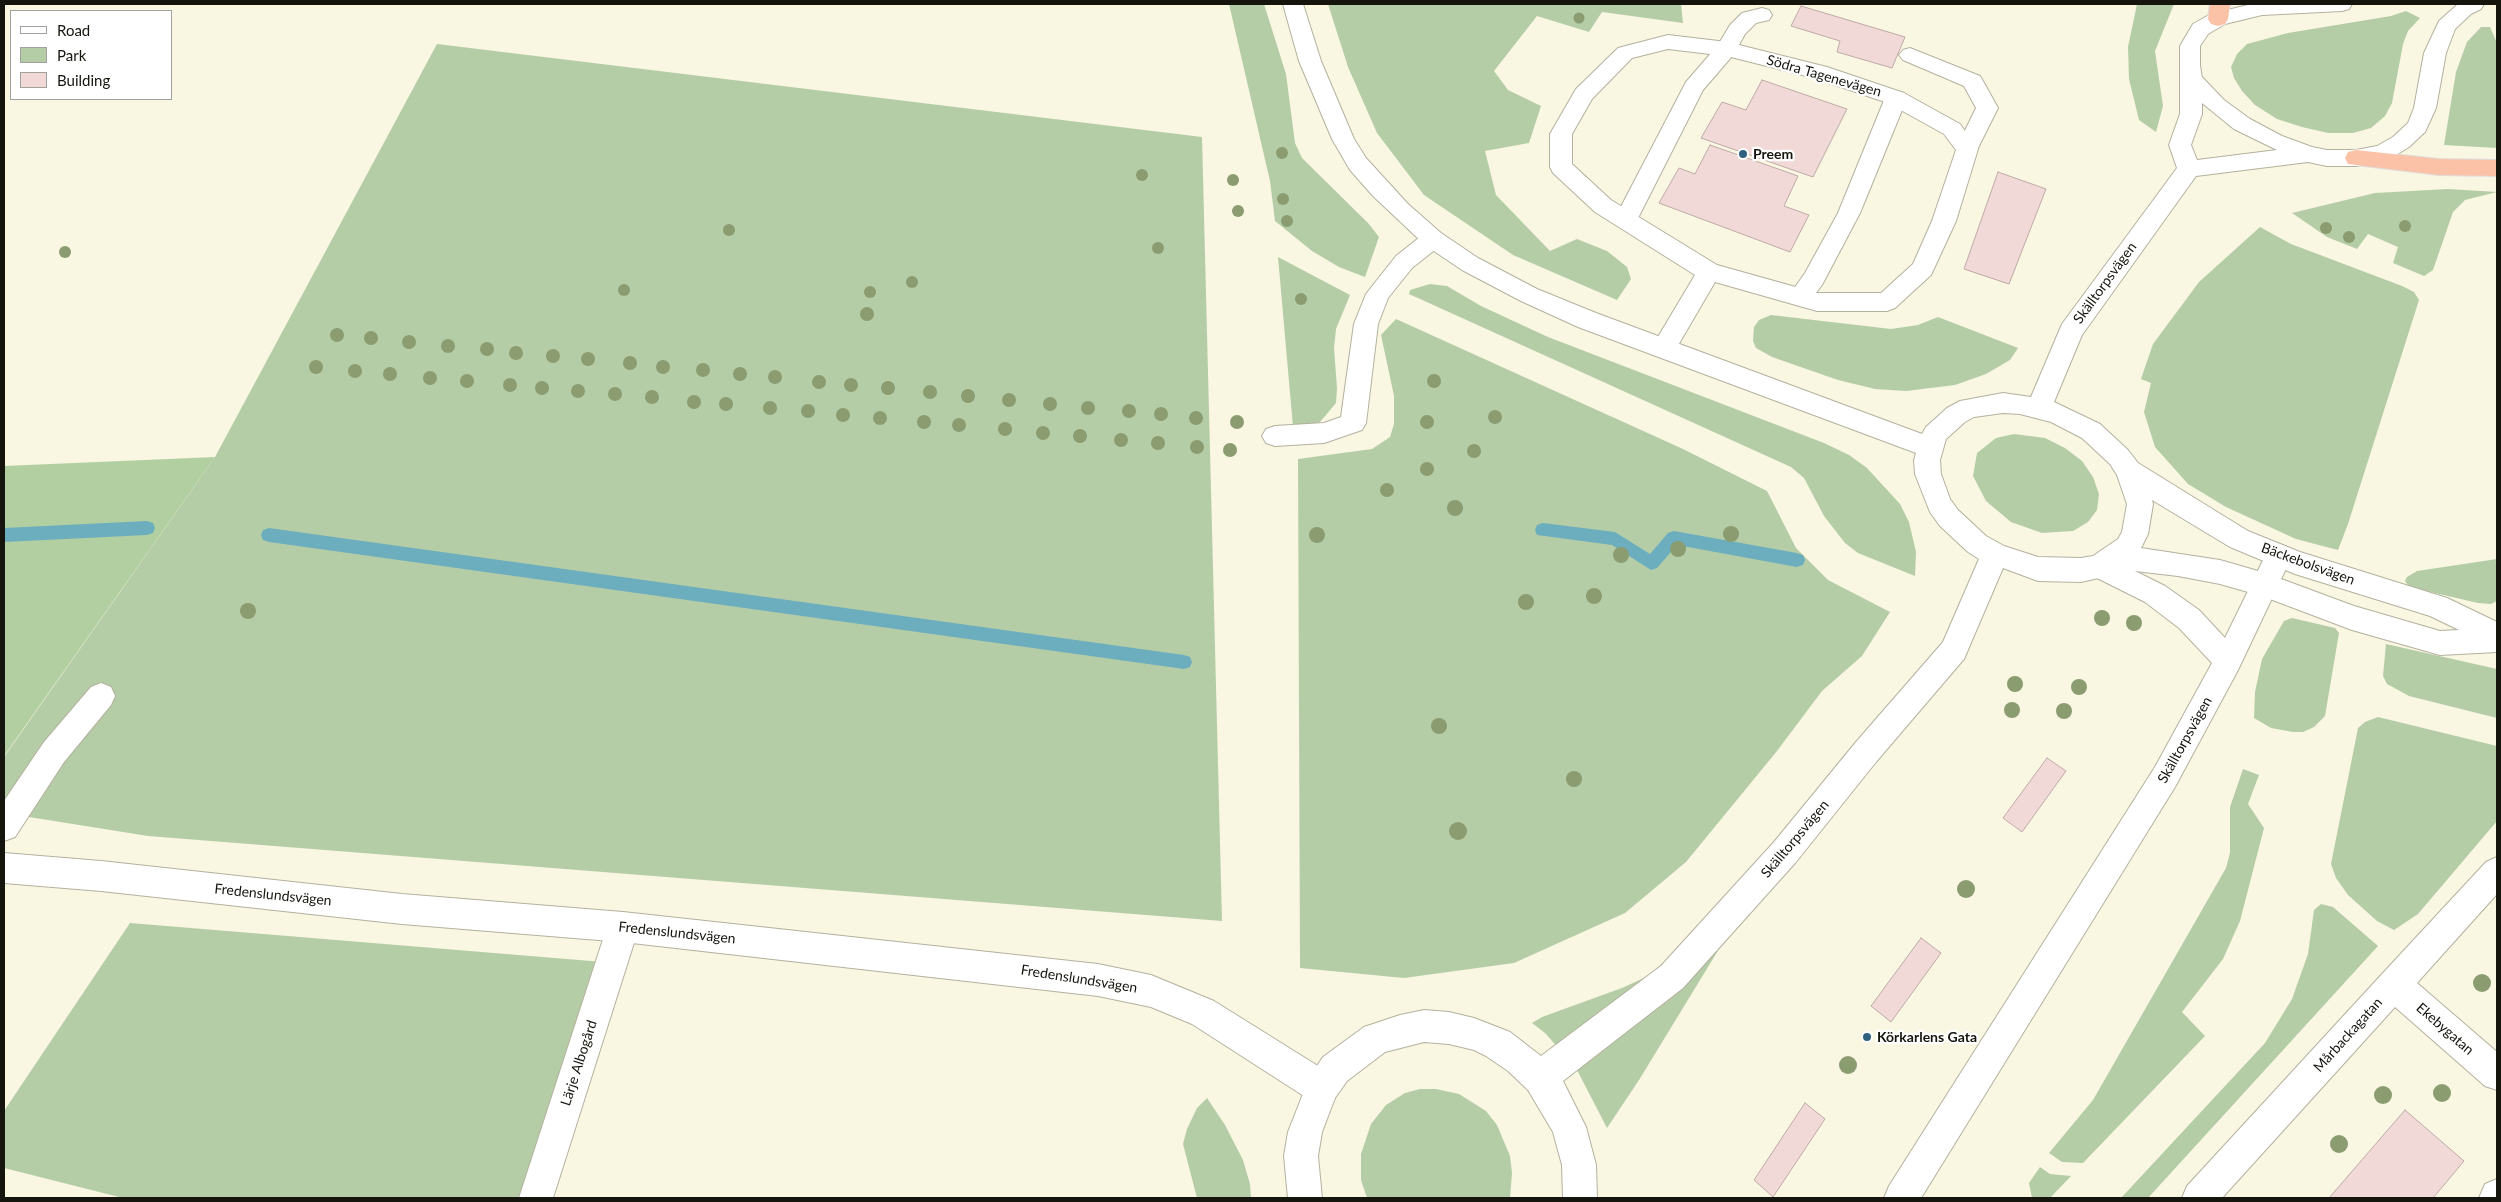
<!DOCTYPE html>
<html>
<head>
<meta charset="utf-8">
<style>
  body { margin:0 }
  #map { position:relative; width:2501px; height:1202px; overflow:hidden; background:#f9f6e2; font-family:Lato,sans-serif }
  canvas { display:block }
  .frame { position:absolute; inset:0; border:5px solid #15140d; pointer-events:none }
  .legend { position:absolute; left:10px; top:10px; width:162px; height:90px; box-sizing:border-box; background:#fff; border:1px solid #a1a19e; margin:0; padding:6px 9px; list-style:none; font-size:15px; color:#15140d }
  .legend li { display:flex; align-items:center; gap:10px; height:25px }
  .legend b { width:25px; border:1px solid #a1a19e }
</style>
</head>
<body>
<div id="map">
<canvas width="2501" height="1202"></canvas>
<div class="frame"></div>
<ul class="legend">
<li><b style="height:6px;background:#fff"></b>Road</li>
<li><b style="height:14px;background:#b5cda7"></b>Park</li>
<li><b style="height:14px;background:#f1d9d7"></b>Building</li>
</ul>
</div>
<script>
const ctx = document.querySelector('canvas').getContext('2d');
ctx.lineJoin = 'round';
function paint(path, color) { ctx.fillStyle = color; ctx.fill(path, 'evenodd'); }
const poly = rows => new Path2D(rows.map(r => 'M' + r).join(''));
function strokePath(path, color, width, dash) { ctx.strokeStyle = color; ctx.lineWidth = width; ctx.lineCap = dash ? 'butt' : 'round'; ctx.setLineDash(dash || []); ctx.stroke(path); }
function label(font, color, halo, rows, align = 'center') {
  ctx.font = font + ' Lato,sans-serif'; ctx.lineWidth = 4.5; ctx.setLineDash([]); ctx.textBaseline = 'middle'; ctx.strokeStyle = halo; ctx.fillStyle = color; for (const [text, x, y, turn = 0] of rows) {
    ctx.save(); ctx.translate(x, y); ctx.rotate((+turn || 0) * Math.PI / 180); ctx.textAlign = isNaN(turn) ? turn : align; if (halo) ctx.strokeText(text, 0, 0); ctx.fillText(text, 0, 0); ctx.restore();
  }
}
paint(poly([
  [1229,4,1264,4,1286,74,1295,143,1302,158,1368,223,1379,237,1365,277,1339,267,1312,251,1275,221,1270,181],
  [1328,4,1681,4,1683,23,1602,12,1589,32,1537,16,1494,71,1508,90,1541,106,1529,143,1485,151,1496,195,1550,251,1577,239,1607,251,1627,267,1631,279,1617,300,1513,255,1424,195,1377,133,1348,67],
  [2137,4,2174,4,2155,51,2163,106,2156,132,2139,120,2129,79,2128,47],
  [2406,11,2420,18,2408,31,2403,44,2392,103,2385,116,2371,128,2353,133,2328,133,2302,127,2277,119,2255,105,2242,91,2234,78,2231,67,2237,54,2247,44,2288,33,2391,16],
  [2481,27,2490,27,2497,43,2497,148,2444,145,2456,72,2467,42],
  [437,44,1202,137,1222,921,148,836,4,813,4,757,215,457],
  [2448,189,2497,192,2465,200,2453,212,2433,270,2424,276,2393,263,2398,247,2368,234,2357,249,2327,237,2292,213,2375,193],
  [2260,227,2291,244,2402,286,2414,292,2419,300,2348,524,2338,550,2296,539,2226,507,2188,484,2155,447,2144,412,2151,383,2141,379,2153,344,2199,282],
  [1278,257,1350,295,1336,329,1334,348,1337,388,1336,403,1320,422,1310,426,1293,427],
  [1430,284,1447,286,1481,306,1548,337,1824,443,1849,455,1867,468,1900,504,1909,522,1916,552,1915,576,1858,553,1845,543,1824,516,1804,478,1791,467,1409,294,1410,290],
  [1771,315,1891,329,1918,325,1938,317,2018,348,2010,360,1986,374,1955,385,1906,391,1875,389,1838,380,1772,357,1756,348,1753,341,1754,327,1759,320],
  [1396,319,1683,449,1767,491,1796,548,1828,580,1890,612,1862,656,1822,691,1777,751,1686,862,1625,913,1514,963,1404,978,1300,968,1298,459,1372,449,1390,437,1394,424,1394,396,1381,335],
  [2014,434,2045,438,2065,448,2082,461,2093,477,2099,494,2097,510,2088,522,2073,531,2042,533,2011,522,1986,501,1973,476,1977,453,1996,438],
  [2497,559,2497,601,2491,604,2478,603,2409,587,2405,581,2407,577,2417,571],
  [2292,618,2335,628,2339,633,2325,716,2314,727,2303,732,2293,732,2271,728,2254,718,2255,692,2262,659,2284,621],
  [2386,644,2497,669,2497,718,2409,696,2387,684,2383,676],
  [2378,717,2497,746,2497,821,2418,914,2394,930,2377,921,2348,895,2336,878,2331,864,2358,728,2365,722],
  [2243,769,2259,775,2248,804,2264,828,2240,921,2223,959,2182,1012,2205,1036,2083,1163,2062,1162,2049,1153,2093,1100,2226,868,2230,853,2230,807],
  [2321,904,2333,907,2378,946,2148,1198,2121,1198,2265,1043,2292,999,2308,954,2314,910],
  [130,923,603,962,520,1198,123,1198,4,1168,4,1111],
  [1733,926,1639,1080,1607,1128,1576,1068,1545,1033,1532,1023,1542,1017,1622,988,1657,972],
  [1420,1089,1436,1089,1459,1094,1486,1111,1497,1125,1510,1156,1512,1173,1510,1198,1367,1198,1361,1180,1361,1154,1371,1124,1386,1105,1405,1093],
  [1207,1098,1225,1125,1243,1160,1250,1184,1251,1198,1197,1198,1183,1144,1187,1129,1197,1108],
  [2040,1167,2050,1174,2071,1176,2050,1198,2032,1198,2029,1183]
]), '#b5cda7');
paint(poly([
  [215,457,4,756,4,466]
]), '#b2cfa1');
paint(poly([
  [147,521,153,523,155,528,153,533,147,535,4,542,4,528,147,521],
  [1543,523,1615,532,1650,554,1668,533,1674,531,1797,553,1803,555,1805,560,1803,565,1797,567,1677,545,1657,568,1651,570,1612,545,1537,535,1535,530,1537,525,1543,523],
  [269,528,1184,655,1190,657,1192,662,1190,667,1184,669,269,542,263,540,261,535,263,530,269,528]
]), '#6daebe');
const building = poly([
  [1801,6,1905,37,1892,68,1837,52,1840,41,1791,26,1801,6],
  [1762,80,1847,109,1813,177,1701,138,1722,102,1746,110,1762,80],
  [1710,145,1798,176,1784,206,1809,215,1790,252,1659,203,1679,168,1695,174,1710,145],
  [1998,172,2046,189,2009,284,1964,269,1998,172],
  [2047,758,2066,771,2022,832,2003,818,2047,758],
  [1921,938,1941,953,1891,1022,1871,1006,1921,938],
  [1805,1103,1825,1119,1773,1197,1754,1180,1805,1103],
  [2405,1110,2464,1161,2433,1198,2329,1198,2405,1110]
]);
paint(building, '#f1d9d7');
strokePath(building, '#bfa9a6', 1);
const service = poly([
  [1762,8,1769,10,1772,15,1769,20,1756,23,1745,34,1734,54,1703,90,1634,226,1626,228,1618,226,1614,220,1686,82,1718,45,1730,25,1742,13,1762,8],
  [1910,48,1980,76,1983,81,1998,108,1975,154,1967,157,1959,154,1956,149,1976,108,1964,86,1903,60,1899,55,1903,50,1910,48],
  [1896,91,1904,93,1907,98,1860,213,1822,285,1808,303,1800,306,1792,303,1788,297,1805,273,1838,213,1885,98,1888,93,1896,91],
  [1433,230,1441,233,1445,239,1441,245,1412,268,1388,298,1378,324,1366,423,1362,430,1324,443,1275,446,1266,443,1262,436,1266,429,1275,426,1324,423,1341,417,1354,324,1366,294,1396,256,1425,233,1433,230],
  [2279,545,2289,548,2292,556,2238,670,2175,787,1921,1198,1884,1198,1889,1186,2155,767,2212,663,2179,628,2145,602,2089,574,2085,566,2089,558,2099,554,2109,558,2165,586,2199,610,2225,638,2269,548,2279,545],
  [101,683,111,687,115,696,111,705,64,762,15,837,4,841,4,801,44,742,91,687,101,683],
  [623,912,634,916,639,927,553,1198,519,1198,607,927,612,916,623,912],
  [2497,1179,2497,1198,2479,1198,2485,1184,2497,1179]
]);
const minor = poly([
  [1668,35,1727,42,1827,67,1904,93,1960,124,1978,149,1956,221,1931,275,1895,308,1887,311,1817,311,1715,282,1673,354,1664,356,1655,354,1652,347,1695,275,1595,212,1553,173,1550,167,1550,134,1576,89,1618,48,1668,35],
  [1668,49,1727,56,1814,78,1888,103,1944,134,1956,150,1932,221,1913,264,1881,293,1817,293,1717,265,1611,200,1572,164,1572,134,1592,99,1632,58,1668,49],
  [4,853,101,861,402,894,623,912,1098,964,1151,975,1214,1001,1334,1076,1339,1088,1334,1100,1322,1105,1310,1100,1192,1024,1151,1007,1098,996,623,942,402,924,101,891,4,883,4,853],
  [2497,857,2497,894,2417,983,2497,1052,2497,1090,2485,1086,2395,1007,2222,1198,2182,1198,2187,1186,2383,973,2486,862,2497,857]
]);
const tertiary = poly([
  [1283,4,1303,4,1321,61,1354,139,1366,158,1408,204,1441,233,1478,258,1537,289,1596,313,1922,434,1926,427,1947,408,1960,401,2003,393,2031,397,2062,324,2177,168,2169,145,2180,114,2180,46,2193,24,2211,14,2252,4,2352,4,2349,9,2342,11,2262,15,2225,24,2208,34,2200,46,2200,66,2202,77,2224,100,2250,119,2282,136,2312,147,2327,150,2356,150,2377,146,2393,137,2408,123,2414,108,2424,53,2439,21,2458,4,2484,4,2481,9,2471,14,2455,29,2446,53,2436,108,2425,132,2409,147,2391,158,2356,166,2327,166,2308,162,2196,176,2082,335,2054,402,2100,424,2128,450,2138,463,2248,531,2300,552,2447,598,2497,622,2497,652,2440,655,2352,630,2262,596,2220,584,2178,576,2118,569,2099,578,2081,582,2038,581,2003,568,1964,659,1876,762,1796,862,1683,988,1563,1081,1586,1127,1596,1165,1597,1198,1563,1198,1562,1165,1553,1132,1528,1090,1508,1071,1486,1056,1474,1050,1449,1044,1424,1042,1385,1052,1347,1081,1335,1098,1322,1132,1318,1156,1322,1198,1288,1198,1284,1156,1288,1132,1310,1076,1323,1057,1364,1027,1400,1015,1424,1010,1449,1012,1474,1018,1510,1032,1541,1056,1661,966,1774,842,1856,742,1943,642,1979,559,1968,552,1940,526,1930,512,1915,474,1914,460,1916,453,1578,327,1521,301,1462,270,1425,245,1373,196,1350,170,1332,139,1299,61,1283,4],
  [2202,103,2234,129,2277,150,2197,160,2191,145,2202,114,2202,103],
  [2003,413,2020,414,2051,422,2082,438,2110,464,2117,475,2127,504,2122,532,2118,539,2093,556,2081,558,2038,557,2004,546,1986,536,1958,510,1950,499,1941,474,1940,460,1946,439,1965,422,1974,417,2003,413],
  [2152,500,2230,547,2295,574,2430,616,2459,630,2440,631,2354,606,2265,573,2220,560,2141,548,2148,534,2153,504,2152,500]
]);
const motorway = poly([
  [2210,4,2230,4,2228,19,2225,24,2218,26,2211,24,2208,19,2210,4],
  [2356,150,2439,159,2497,160,2497,176,2439,175,2348,164,2345,158,2348,152,2356,150]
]);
strokePath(service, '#b4b19e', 2);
strokePath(minor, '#b4b19e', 2);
strokePath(tertiary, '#b4b19e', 2);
strokePath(motorway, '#dededd', 2);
paint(service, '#fff');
paint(minor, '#fff');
paint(tertiary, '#fff');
paint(motorway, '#fcc2a7');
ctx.fillStyle = '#8a9c70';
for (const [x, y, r] of [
  [1579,18,5.5],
  [1282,153,6],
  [1142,175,6],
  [1233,180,6],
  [1283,199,6],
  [1238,211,6],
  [1287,221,6],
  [2405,226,6],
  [2326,228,6],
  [729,230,6],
  [2349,237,6],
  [1158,248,6],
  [65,252,6],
  [912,282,6],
  [624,290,6],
  [870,292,6],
  [1301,299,6],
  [867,314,7],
  [337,335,7],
  [371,338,7],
  [409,342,7],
  [448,346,7],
  [487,349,7],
  [516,353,7],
  [553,356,7],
  [588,359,7],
  [630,363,7],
  [316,367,7],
  [663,367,7],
  [703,370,7],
  [355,371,7],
  [390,374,7],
  [740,374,7],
  [775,377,7],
  [430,378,7],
  [467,381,7],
  [1434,381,7],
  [819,382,7],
  [510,385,7],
  [851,385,7],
  [542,388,7],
  [888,388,7],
  [578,391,7],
  [930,392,7],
  [615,394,7],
  [968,396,7],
  [652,397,7],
  [1009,400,7],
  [694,402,7],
  [726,404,7],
  [1050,404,7],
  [770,408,7],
  [1088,408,7],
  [808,411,7],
  [1129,411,7],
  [1161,414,7],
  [843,415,7],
  [1495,417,7],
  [880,418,7],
  [1196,418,7],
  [924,422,7],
  [1237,422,7],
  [1427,422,7],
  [959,425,7],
  [1005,429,7],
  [1043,433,7],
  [1080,436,7],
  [1121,440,7],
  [1158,443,7],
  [1197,447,7],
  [1230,450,7],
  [1474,451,7],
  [1427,469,7],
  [1387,490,7],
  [1455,508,8],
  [1731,534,8],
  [1317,535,8],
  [1678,549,8],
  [1621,555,8],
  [1594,596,8],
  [1526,602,8],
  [248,611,8],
  [2102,618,8],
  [2134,623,8],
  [2015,684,8],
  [2079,687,8],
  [2012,710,8],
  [2064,711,8],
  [1439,726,8],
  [1574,779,8],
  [1458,831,9],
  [1966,889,9],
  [2482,983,9],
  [1848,1065,9],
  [2442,1093,9],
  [2383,1095,9],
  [2339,1144,9]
]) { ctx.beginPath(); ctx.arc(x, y, r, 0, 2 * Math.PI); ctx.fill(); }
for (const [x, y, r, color] of [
  [1743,154,5,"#2f617f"],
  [1867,1037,5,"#2f617f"]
]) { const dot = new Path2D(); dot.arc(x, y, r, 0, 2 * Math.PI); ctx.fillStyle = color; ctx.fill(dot); strokePath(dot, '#fff', 2); }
label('14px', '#15140d', '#fff', [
  ["Södra Tagenevägen",1824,76,16],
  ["Skälltorpsvägen",2105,283,-54],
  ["Bäckebolsvägen",2308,564,20],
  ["Skälltorpsvägen",2185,740,-61],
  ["Skälltorpsvägen",1795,839,-50],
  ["Fredenslundsvägen",273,895,6],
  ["Fredenslundsvägen",677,933,6],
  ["Fredenslundsvägen",1079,979,9],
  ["Ekebygatan",2445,1029,41],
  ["Mårbackagatan",2348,1035,-48],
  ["Lärje Albogård",579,1063,-72]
]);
label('bold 14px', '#15140d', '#fff', [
  ["Preem",1753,154],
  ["Körkarlens Gata",1877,1037]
], 'left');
</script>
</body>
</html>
